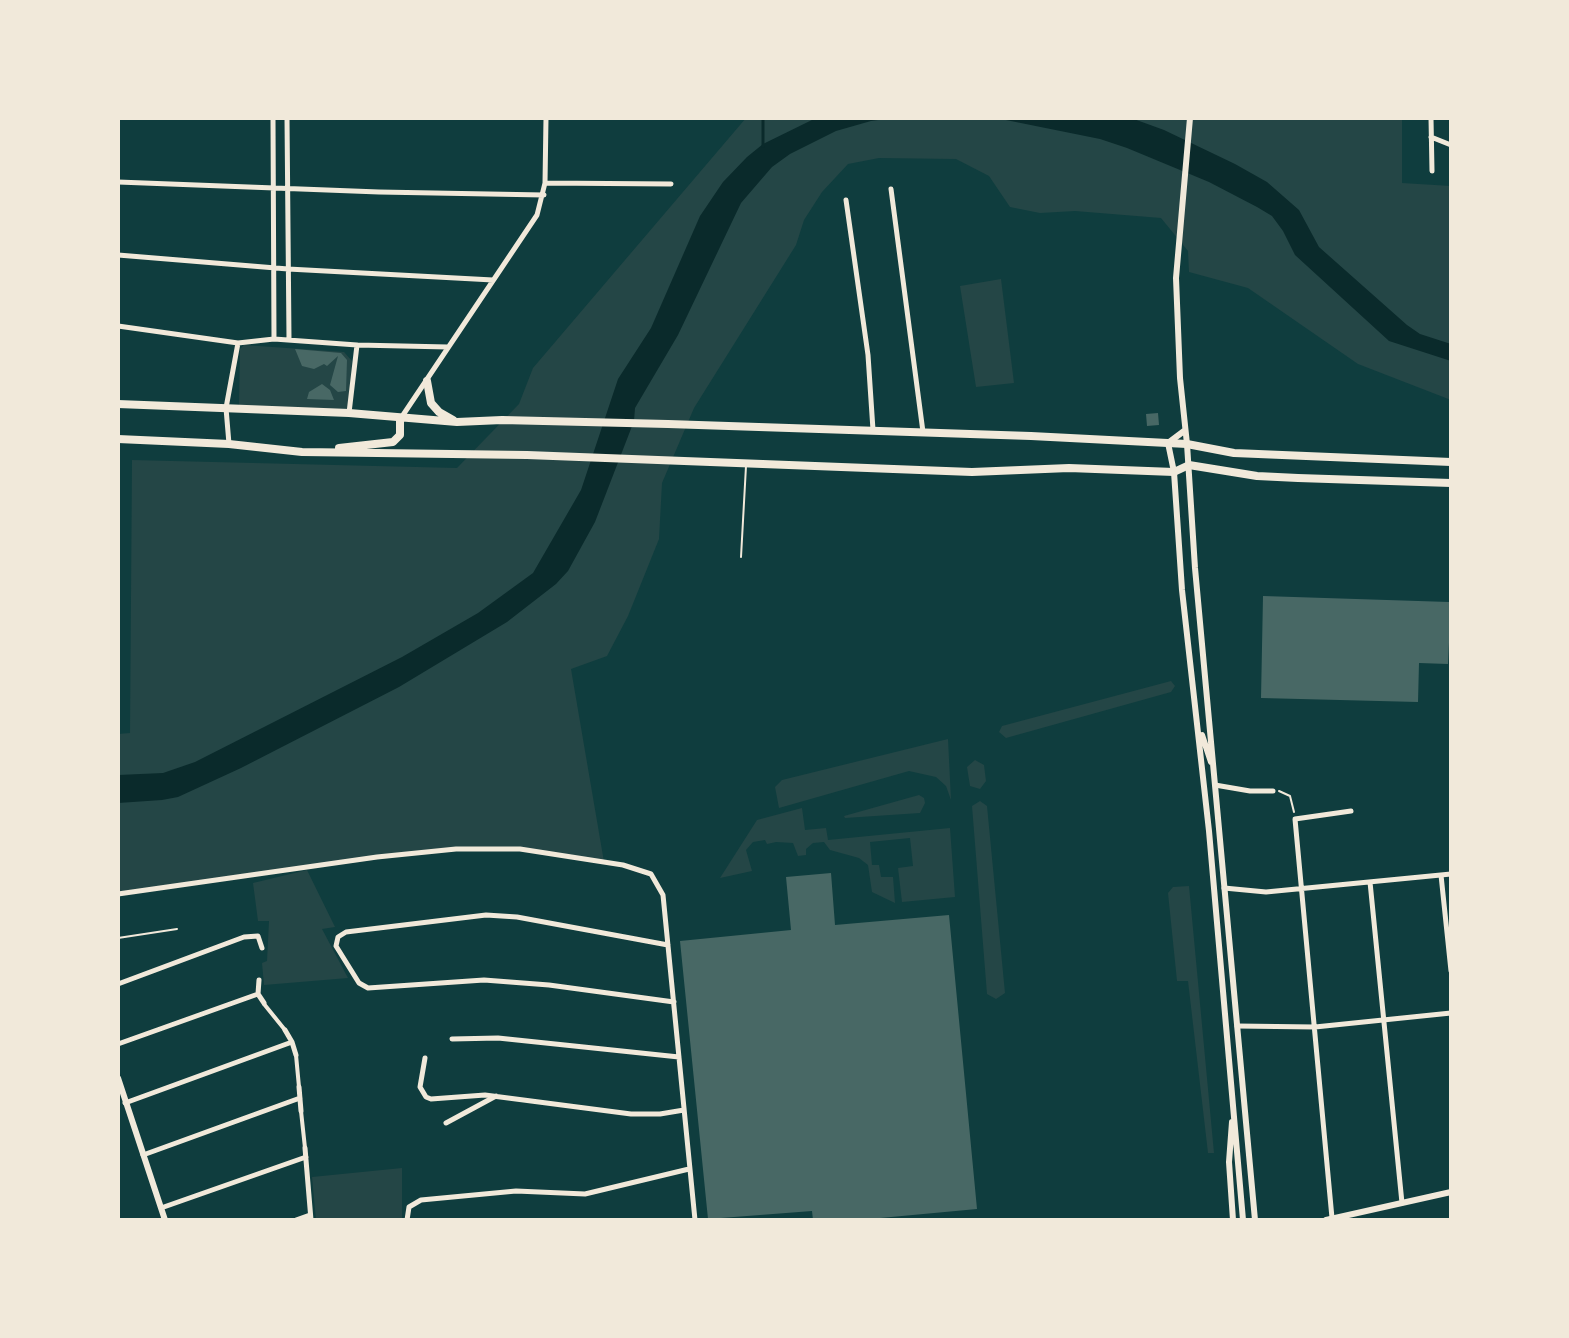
<!DOCTYPE html>
<html>
<head>
<meta charset="utf-8">
<style>
  body { margin:0 }
  #map { position:relative; width:1569px; height:1338px; overflow:hidden; background:#0f3d3e; font-family:Signika,sans-serif }
  canvas { display:block }
  .frame { position:absolute; inset:0; border:120px solid #f1e9da; pointer-events:none }
</style>
</head>
<body>
<div id="map">
<canvas width="1569" height="1338"></canvas>
<div class="frame"></div>
</div>
<script>
const ctx = document.querySelector('canvas').getContext('2d');
ctx.lineJoin = 'round';
function paint(path, color) { ctx.fillStyle = color; ctx.fill(path, 'evenodd'); }
const poly = rows => new Path2D(rows.map(r => 'M' + r).join(''));
function strokePath(path, color, width, dash) { ctx.strokeStyle = color; ctx.lineWidth = width; ctx.lineCap = dash ? 'butt' : 'round'; ctx.setLineDash(dash || []); ctx.stroke(path); }
paint(poly([
  [746,118,1402,118,1402,183,1451,186,1451,400,1358,364,1248,288,1189,272,1188,251,1161,218,1075,211,1040,213,1010,207,989,176,956,159,879,158,848,164,822,192,804,220,796,245,694,408,662,483,659,539,628,616,607,656,571,669,604,862,520,849,456,849,118,894,118,734,130,733,132,460,457,468,519,404,533,368],
  [1001,279,1014,383,976,387,960,286],
  [244,345,344,352,352,361,348,412,239,406,240,349],
  [1171,681,1175,686,1171,692,1006,738,999,732,1002,726],
  [948,739,951,800,946,786,936,777,909,771,779,808,775,787,782,780],
  [975,760,984,765,986,781,980,789,970,786,967,767],
  [919,795,924,798,925,803,920,813,845,818,844,816],
  [980,801,987,806,1005,993,996,999,987,994,972,806],
  [802,808,805,830,826,828,828,840,950,828,955,897,902,902,898,868,913,866,910,838,870,842,872,865,879,865,881,877,893,877,895,903,872,892,868,865,859,858,830,850,824,842,813,843,806,849,806,855,798,856,793,843,776,842,767,844,765,840,753,842,746,850,752,871,720,878,757,820],
  [307,870,335,927,322,929,348,978,264,985,262,963,267,961,269,921,258,921,253,883],
  [1189,886,1214,1153,1208,1153,1188,981,1177,981,1168,893,1173,887],
  [402,1168,402,1220,316,1220,312,1177]
]), '#244646');
paint(poly([
  [816,118,893,118,871,121,836,131,790,154,772,167,741,203,678,335,635,408,634,421,595,522,568,571,556,584,507,622,399,687,241,768,178,797,162,800,118,803,118,775,163,773,195,762,402,657,478,613,533,573,581,490,618,379,651,328,700,216,723,182,747,157,763,144],
  [996,118,1131,118,1164,130,1235,164,1267,182,1299,210,1319,247,1407,325,1420,334,1451,344,1451,361,1389,341,1295,255,1283,231,1272,216,1257,207,1209,182,1127,148,1100,139]
]), '#0a2a2b');
strokePath(poly([
  [763,146,763,118]
]), '#0a2a2b', 3);
paint(poly([
  [295,349,341,353,347,360,346,391,338,392,330,385,338,356,327,366,324,364,314,369,302,366],
  [322,384,330,390,334,400,307,399,309,392],
  [1158,413,1159,425,1147,426,1146,414],
  [1263,596,1449,602,1451,600,1448,664,1419,663,1418,702,1261,698],
  [831,873,835,925,949,915,977,1209,859,1220,813,1220,812,1211,708,1219,680,941,791,930,786,877]
]), '#486865');
strokePath(poly([
  [1279,791,1290,796,1294,812],
  [118,938,177,929]
]), '#f1e9da', 2);
strokePath(poly([
  [741,557,746,466]
]), '#f1e9da', 2);
strokePath(poly([
  [264,1004,285,1030],
  [296,1055,299,1087],
  [301,1111,305,1148]
]), '#f1e9da', 4);
strokePath(poly([
  [273,118,274,339],
  [287,118,289,339],
  [1431,118,1432,171],
  [1431,137,1451,145],
  [118,182,379,192,544,195],
  [545,183,671,184],
  [891,189,923,432],
  [846,200,868,355,873,430],
  [118,255,288,269,493,280],
  [118,326,238,343,274,339,357,345,448,347],
  [349,413,357,345],
  [401,418,537,215,545,183,546,118],
  [229,444,226,408,238,343],
  [1215,785,1250,791,1273,791],
  [1441,875,1451,971],
  [1370,882,1402,1203],
  [1224,888,1266,892,1451,874],
  [118,894,377,857,456,849,520,849,623,865,651,874,663,895,695,1220],
  [668,945,517,917,486,915,346,932,338,937,336,946,359,983,368,988,484,980,549,985,674,1002],
  [259,980,258,994,264,1003],
  [118,984,244,937,258,936,262,948],
  [1237,1026,1315,1027,1451,1013],
  [285,1030,292,1042,296,1055],
  [452,1039,498,1038,679,1057],
  [118,1044,258,994],
  [425,1058,420,1087,426,1097,431,1099,485,1095,631,1114,660,1114,684,1110],
  [299,1087,301,1111],
  [125,1103,292,1042],
  [446,1123,496,1096],
  [305,1148,311,1220],
  [143,1155,300,1098],
  [161,1208,306,1157],
  [1332,1218,1295,819,1351,811],
  [296,1220,310,1215],
  [407,1220,409,1207,421,1200,516,1191,585,1194,689,1169]
]), '#f1e9da', 5);
strokePath(poly([
  [1190,118,1176,278,1180,378,1187,444,1195,568,1255,1220],
  [1184,431,1168,443,1174,472,1182,590,1209,831,1243,1220],
  [1202,735,1211,762],
  [118,1078,165,1220],
  [1232,1122,1229,1162,1233,1220],
  [1326,1220,1451,1192]
]), '#f1e9da', 6);
strokePath(poly([
  [427,381,431,403,439,412,453,420],
  [118,404,349,413,457,422,502,420,668,424,1031,436,1187,444,1234,453,1451,462],
  [118,439,229,444,302,452,527,455,972,472,1069,468,1174,472,1189,465,1257,476,1298,478,1451,483],
  [339,448,393,442,400,435,400,419]
]), '#f1e9da', 8);
</script>
</body>
</html>
